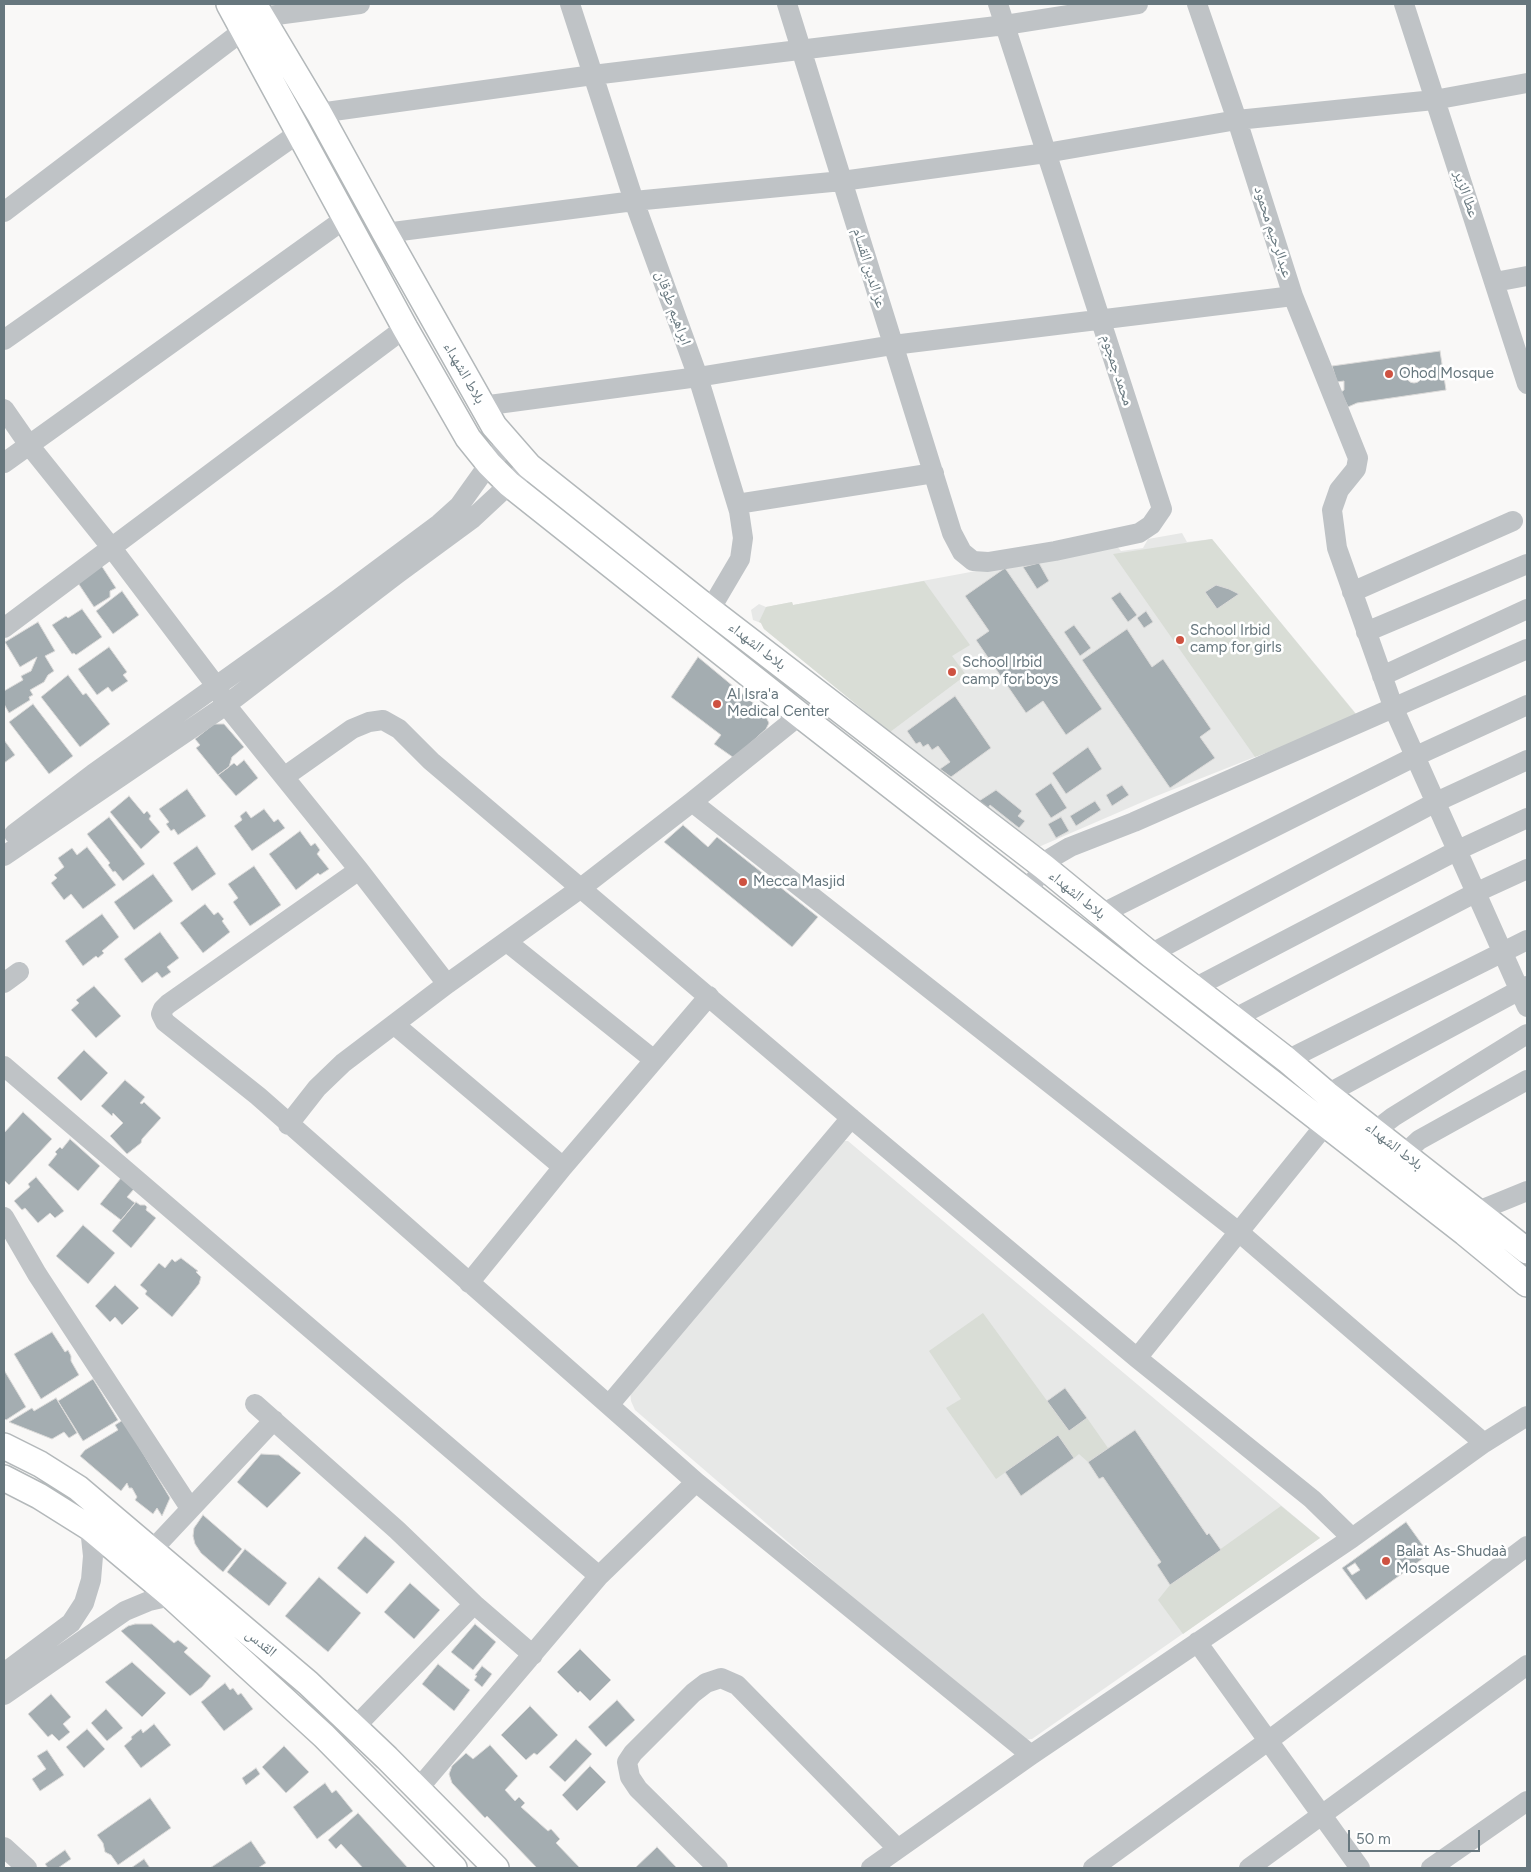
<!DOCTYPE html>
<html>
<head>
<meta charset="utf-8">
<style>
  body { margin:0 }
  #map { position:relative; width:1531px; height:1872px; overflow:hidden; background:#f9f8f7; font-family:Figtree,sans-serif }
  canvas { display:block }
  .frame { position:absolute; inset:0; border:5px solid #67777e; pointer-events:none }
  .scale { position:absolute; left:1348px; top:1830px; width:132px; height:22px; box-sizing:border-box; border:2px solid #67777e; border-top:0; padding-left:6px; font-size:15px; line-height:18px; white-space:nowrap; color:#67777e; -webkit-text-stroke:4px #fff; paint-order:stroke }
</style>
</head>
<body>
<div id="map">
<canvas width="1531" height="1872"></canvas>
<div class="frame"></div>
<div class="scale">50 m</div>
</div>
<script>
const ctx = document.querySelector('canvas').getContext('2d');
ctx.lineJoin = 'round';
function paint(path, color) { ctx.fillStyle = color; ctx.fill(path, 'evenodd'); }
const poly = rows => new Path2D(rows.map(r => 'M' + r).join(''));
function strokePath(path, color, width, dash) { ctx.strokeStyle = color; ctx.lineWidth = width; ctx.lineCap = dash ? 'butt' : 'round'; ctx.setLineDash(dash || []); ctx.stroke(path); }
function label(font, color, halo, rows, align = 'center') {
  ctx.font = font + ' Figtree,"Noto Naskh Arabic",sans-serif'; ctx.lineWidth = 5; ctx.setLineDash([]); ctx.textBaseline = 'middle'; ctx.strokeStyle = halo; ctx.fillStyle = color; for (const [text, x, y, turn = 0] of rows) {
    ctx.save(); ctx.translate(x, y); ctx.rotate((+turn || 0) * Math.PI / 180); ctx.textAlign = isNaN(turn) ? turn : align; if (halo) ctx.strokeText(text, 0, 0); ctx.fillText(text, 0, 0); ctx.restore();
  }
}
paint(poly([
  [1182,533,1187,542,1212,539,1358,716,1154,797,1034,849,764,629,761,623,753,620,751,610,759,604,766,607,792,602,793,605,1116,545,1121,551,1143,548,1148,539],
  [842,1141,848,1141,1320,1538,1032,1739,1022,1740,1007,1731,635,1410,631,1401,630,1392]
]), '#e7e8e7');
paint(poly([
  [1212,539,1359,718,1255,757,1113,554],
  [924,581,970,645,952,656,966,675,890,732,764,629,761,623,759,622,766,607,792,602,793,605],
  [983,1313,1069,1431,1087,1418,1108,1448,1088,1462,1079,1454,1074,1458,1058,1435,996,1479,946,1408,961,1399,929,1351],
  [1281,1506,1320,1538,1183,1634,1158,1600,1170,1585]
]), '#d9ddd6');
const building = poly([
  [1440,351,1446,390,1357,403,1348,407,1341,392,1344,390,1344,381,1337,382,1332,366,1440,351],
  '1406 375a8 8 0 1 1 16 0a8 8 0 1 1-16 0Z',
  [1039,563,1049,581,1037,589,1023,567,1039,563],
  [101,565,116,588,110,591,110,597,94,607,78,583,101,565],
  [1005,568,1102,709,1066,735,1043,701,1026,713,976,640,989,631,965,596,1005,568],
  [1216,585,1229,589,1239,594,1217,609,1205,592,1216,585],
  [122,591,139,615,113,634,96,611,122,591],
  [1120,592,1137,615,1128,622,1111,598,1120,592],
  [82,609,102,637,76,655,74,653,72,654,52,625,66,616,68,618,82,609],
  [1146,611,1153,622,1144,628,1137,618,1146,611],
  [38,622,55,651,45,656,54,671,48,675,44,682,30,690,33,695,29,697,30,700,9,713,4,704,4,691,23,680,21,676,31,671,37,657,20,667,5,642,38,622],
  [1074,625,1091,648,1080,656,1064,632,1074,625],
  [1127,629,1152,667,1163,659,1211,729,1200,737,1215,758,1170,788,1082,660,1127,629],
  [109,647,127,672,123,675,128,681,112,692,108,687,97,695,78,669,109,647],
  [698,657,763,711,769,723,766,729,734,758,714,744,721,735,671,697,698,657],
  [68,675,83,695,86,693,110,724,80,747,41,697,68,675],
  [955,696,991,748,951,777,940,769,950,762,938,746,932,750,928,744,923,747,920,742,916,744,907,731,955,696],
  [33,704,73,756,49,774,9,722,33,704],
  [214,724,224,724,244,747,232,757,229,767,218,775,196,748,200,745,195,739,214,724],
  [4,740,15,755,4,763,4,740],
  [1088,747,1102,769,1066,794,1052,773,1088,747],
  [244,760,258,778,236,796,218,775,234,763,237,766,244,760],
  [1051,783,1067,808,1051,818,1035,794,1051,783],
  [1122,785,1129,795,1112,806,1106,795,1122,785],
  [187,789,206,816,178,835,174,829,171,831,166,824,169,822,159,809,187,789],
  [996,790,1022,811,1018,816,1025,821,1019,828,990,805,988,808,979,801,996,790],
  [129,796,144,814,147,811,151,816,149,819,160,832,141,849,110,812,129,796],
  [1095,801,1101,810,1076,826,1070,816,1095,801],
  [264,809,274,822,278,819,285,828,252,851,234,826,242,820,240,816,246,811,251,818,264,809],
  [109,817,145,864,123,881,115,871,113,872,108,865,110,863,87,834,109,817],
  [1061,817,1069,831,1056,838,1048,824,1061,817],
  [683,825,708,847,717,837,818,917,792,947,664,842,683,825],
  [300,831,311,846,315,843,320,850,317,854,329,869,320,875,318,873,296,890,269,854,300,831],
  [197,846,216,874,192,891,173,863,197,846],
  [87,847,116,885,83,909,71,894,64,900,51,883,57,878,54,875,64,867,58,858,72,848,77,855,87,847],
  [254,866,281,905,250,926,233,902,238,898,228,884,254,866],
  [153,874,173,901,134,930,114,902,153,874],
  [205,904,214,915,218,912,224,919,222,921,230,932,203,953,180,923,205,904],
  [102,914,119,937,102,951,104,953,98,958,96,956,83,966,65,941,102,914],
  [160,932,179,958,167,967,171,972,162,978,157,972,142,983,124,959,160,932],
  [94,986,121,1016,96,1038,71,1010,79,1003,76,1000,94,986],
  [84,1050,108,1073,81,1101,57,1078,84,1050],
  [125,1080,145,1097,140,1103,142,1104,144,1102,161,1118,142,1139,141,1143,127,1154,110,1136,123,1123,113,1113,112,1116,101,1106,125,1080],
  [23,1112,52,1139,9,1185,4,1180,4,1133,23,1112],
  [70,1139,100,1166,78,1191,48,1165,57,1154,55,1152,60,1147,62,1149,70,1139],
  [36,1177,64,1211,55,1218,50,1213,38,1223,25,1208,22,1210,14,1201,30,1187,28,1184,36,1177],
  [121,1178,134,1189,127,1197,135,1203,121,1220,100,1204,121,1178],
  [136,1202,140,1205,145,1205,147,1207,146,1210,156,1218,131,1248,112,1231,136,1202],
  [83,1225,115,1253,88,1284,56,1256,83,1225],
  [181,1258,198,1271,196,1272,201,1277,199,1284,172,1317,145,1294,147,1291,140,1285,159,1263,165,1268,172,1259,175,1262,181,1258],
  [115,1285,139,1308,122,1325,115,1317,110,1322,95,1306,115,1285],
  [52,1332,65,1352,68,1350,71,1356,71,1361,79,1375,41,1399,14,1354,52,1332],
  [4,1370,26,1407,6,1420,4,1418,4,1370],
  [93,1379,118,1420,83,1441,58,1401,93,1379],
  [1065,1388,1087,1418,1069,1431,1047,1401,1065,1388],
  [56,1398,77,1433,69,1438,64,1432,52,1439,9,1422,32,1408,34,1411,56,1398],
  [123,1420,170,1498,162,1516,157,1508,153,1514,135,1500,137,1497,132,1488,129,1488,127,1483,121,1491,80,1456,85,1450,118,1430,115,1425,123,1420],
  [1135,1430,1207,1535,1209,1533,1221,1550,1170,1585,1157,1565,1161,1562,1103,1477,1099,1479,1088,1462,1135,1430],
  [1058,1435,1074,1458,1021,1496,1005,1472,1058,1435],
  [261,1454,279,1455,301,1473,267,1508,237,1482,261,1454],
  [203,1515,242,1549,223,1572,201,1553,195,1544,193,1536,194,1528,203,1515],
  [1406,1522,1429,1554,1366,1600,1342,1568,1406,1522],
  [365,1536,395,1562,367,1594,337,1568,365,1536],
  [245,1549,287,1583,269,1606,227,1572,245,1549],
  [1355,1563,1360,1570,1352,1575,1347,1568,1355,1563],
  [319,1577,361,1613,328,1652,285,1616,319,1577],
  [410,1583,440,1610,414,1639,384,1612,410,1583],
  [135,1624,152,1624,174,1643,178,1640,188,1648,184,1652,211,1676,202,1687,190,1696,121,1631,128,1626,135,1624],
  [475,1624,496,1642,473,1670,451,1652,475,1624],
  [580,1649,611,1680,590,1701,580,1691,578,1693,557,1672,580,1649],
  [132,1662,166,1693,142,1717,105,1682,132,1662],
  [438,1664,470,1690,454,1711,422,1684,438,1664],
  [482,1666,492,1674,482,1687,474,1680,477,1676,475,1675,482,1666],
  [225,1683,230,1690,233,1688,238,1695,241,1693,253,1709,224,1731,201,1702,225,1683],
  [51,1694,71,1717,63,1724,70,1732,59,1741,52,1734,48,1737,28,1714,51,1694],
  [617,1700,635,1720,606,1747,588,1727,617,1700],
  [530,1706,558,1735,537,1755,534,1753,526,1760,501,1735,530,1706],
  [106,1709,123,1728,107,1741,91,1723,106,1709],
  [154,1724,171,1745,141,1768,124,1746,132,1739,131,1737,141,1729,143,1733,154,1724],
  [87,1729,105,1749,84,1768,66,1747,87,1729],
  [576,1739,592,1754,565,1782,549,1767,576,1739],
  [490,1745,518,1776,505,1790,515,1801,519,1797,525,1803,521,1807,548,1831,551,1829,560,1839,556,1843,580,1868,537,1868,487,1816,485,1818,452,1783,449,1774,452,1766,466,1753,473,1759,490,1745],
  [284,1746,309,1772,286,1793,262,1767,284,1746],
  [47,1750,64,1775,40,1791,32,1779,46,1769,37,1756,47,1750],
  [590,1766,606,1782,577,1811,562,1795,590,1766],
  [256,1768,260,1774,246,1785,242,1778,256,1768],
  [325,1783,332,1793,336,1790,353,1811,317,1839,293,1807,325,1783],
  [150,1798,171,1828,118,1865,111,1855,105,1852,103,1843,97,1835,150,1798],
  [358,1813,408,1868,363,1868,341,1844,336,1849,328,1840,358,1813],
  [251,1841,266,1863,258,1868,210,1868,251,1841],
  [657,1847,677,1868,635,1868,657,1847],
  [65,1850,71,1859,58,1868,48,1868,45,1864,65,1850],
  [144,1859,150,1868,131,1868,144,1859]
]);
paint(building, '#a4adb1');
strokePath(building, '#dbdad9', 1);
const major = poly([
  [229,4,405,328,468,438,489,464,509,484,800,715,1465,1233,1527,1284],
  [254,4,319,113,385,233,494,426,529,466,710,610,1044,867,1150,954,1287,1060,1327,1094,1527,1251],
  [4,1446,40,1464,78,1488,308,1683,387,1758,496,1868],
  [4,1478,39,1496,90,1528,171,1596,324,1736,454,1868]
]);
strokePath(major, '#b3b8ba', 28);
strokePath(poly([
  [570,4,634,201,698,377,739,511,743,538,740,559,710,610],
  [787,4,952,533,962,552,973,561,988,562,1055,551,1139,533,1151,525,1162,509,998,4],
  [1197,4,1237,120,1293,296,1358,458,1356,469,1339,490,1332,510,1337,548,1394,709,1527,1007],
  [1404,4,1527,384],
  [319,113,593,75,1005,25,1138,4],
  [4,212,261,17,360,4],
  [385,233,634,201,842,181,1046,153,1237,120,1434,100,1527,83],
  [1495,282,1527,276],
  [4,340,300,132],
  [482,406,698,377,893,345,1293,296],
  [4,409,29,445,111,547,217,687,226,705,359,870,447,984],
  [4,463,346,218],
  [737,504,934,473],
  [1352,592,1513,521],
  [4,628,405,328],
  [1366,632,1527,564],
  [1382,676,1527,609],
  [284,777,352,729,369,722,383,720,399,729,431,761,851,1118,1137,1358,1312,1499,1352,1538],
  [692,802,1240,1233,1484,1443],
  [14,834,93,774,337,600,439,524,459,506,489,464,508,443],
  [4,856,226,705,397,574,472,519,529,466],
  [359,870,168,1004,163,1009,161,1014,165,1022,258,1096,696,1482,1031,1755],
  [1026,892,1051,858,1070,847,1134,822,1527,649],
  [1101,914,1416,756,1527,705],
  [507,942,654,1060],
  [1150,954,1436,802,1527,760],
  [4,983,19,972],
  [1194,988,1458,850,1527,818],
  [1233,1019,1475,893,1527,869],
  [395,1025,563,1167],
  [1287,1060,1527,940],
  [4,1066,599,1576],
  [1327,1094,1527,986],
  [288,1125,317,1088,343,1063,447,984,581,888,692,802,800,715],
  [1375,1131,1393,1117,1527,1034],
  [1404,1154,1419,1140,1527,1080],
  [4,1217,37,1274,190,1508],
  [1471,1224,1478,1211,1527,1191],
  [469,1283,563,1167,709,996],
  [1137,1358,1326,1124],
  [255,1404,397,1530,474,1604,533,1655],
  [609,1405,851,1118],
  [152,1550,274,1420],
  [1197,1642,1360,1868],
  [4,1673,71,1623,84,1603,91,1580,93,1556,90,1528],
  [4,1695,125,1611,149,1601,171,1596],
  [355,1727,474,1604],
  [418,1789,599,1576,696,1482],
  [4,1847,27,1868],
  [718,1868,638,1789,630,1777,627,1762,633,1753,693,1693,706,1683,721,1678,737,1685,898,1849],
  [871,1868,1031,1755,1352,1538,1484,1443,1527,1416],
  [1093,1868,1268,1741,1527,1546],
  [1249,1868,1527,1665],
  [1431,1868,1527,1801]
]), '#bfc3c6', 20);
strokePath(major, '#fff', 25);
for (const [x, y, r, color] of [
  [1389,374,5,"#ce5241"],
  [1180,640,5,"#ce5241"],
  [952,672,5,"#ce5241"],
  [717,704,5,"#ce5241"],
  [743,882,5,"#ce5241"],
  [1386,1561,5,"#ce5241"]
]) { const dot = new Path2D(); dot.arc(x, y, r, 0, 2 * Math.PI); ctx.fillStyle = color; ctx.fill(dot); strokePath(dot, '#fff', 2); }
label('15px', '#67777e', '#fff', [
  ["عطا الزير",1466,194,71],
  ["عبدالرحيم محمود",1273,232,72],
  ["عز الدين القسام",869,268,73],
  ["ابراهيم طوقان",673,308,70],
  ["محمد جمجوم",1117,370,72],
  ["بلاط الشهداء",464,373,60],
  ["بلاط الشهداء",757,646,38],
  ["بلاط الشهداء",1077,895,39],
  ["بلاط الشهداء",1394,1146,38],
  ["القدس",261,1643,40]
]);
label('15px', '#67777e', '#fff', [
  ["Ohod Mosque",1399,374],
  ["School Irbid",1190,631],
  ["camp for girls",1190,648],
  ["School Irbid",962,663],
  ["camp for boys",962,680],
  ["Al Isra'a",727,695],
  ["Medical Center",727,712],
  ["Mecca Masjid",753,882],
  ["Balat As-Shudaà",1396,1552],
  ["Mosque",1396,1569]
], 'left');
</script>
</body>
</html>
